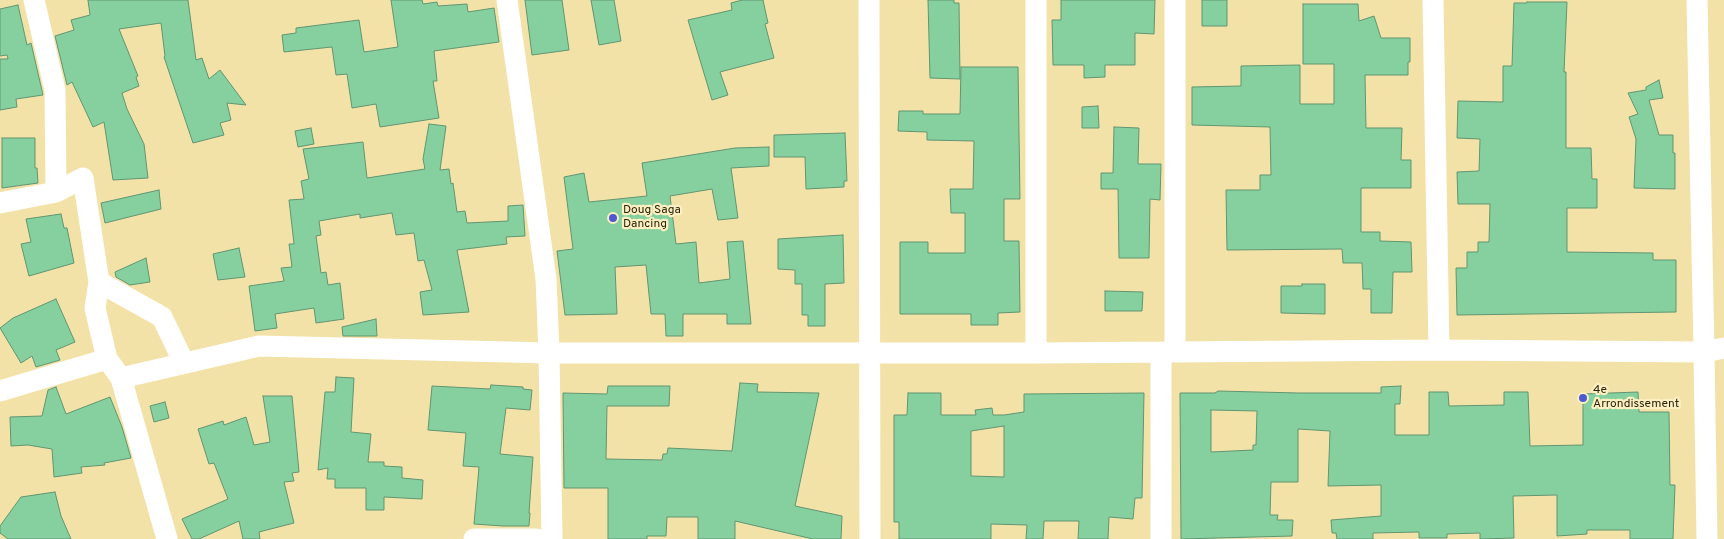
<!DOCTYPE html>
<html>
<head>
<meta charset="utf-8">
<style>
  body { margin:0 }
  canvas { display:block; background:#f2e2a7 }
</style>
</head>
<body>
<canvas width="1724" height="539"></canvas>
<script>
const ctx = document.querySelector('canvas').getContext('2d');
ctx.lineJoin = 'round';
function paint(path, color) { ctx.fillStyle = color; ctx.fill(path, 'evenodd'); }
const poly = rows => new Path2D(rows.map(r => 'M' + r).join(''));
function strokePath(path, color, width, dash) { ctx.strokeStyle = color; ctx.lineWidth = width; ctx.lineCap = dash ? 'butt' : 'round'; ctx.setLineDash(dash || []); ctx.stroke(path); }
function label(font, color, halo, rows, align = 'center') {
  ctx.font = font + ' Overpass,sans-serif'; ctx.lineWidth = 4.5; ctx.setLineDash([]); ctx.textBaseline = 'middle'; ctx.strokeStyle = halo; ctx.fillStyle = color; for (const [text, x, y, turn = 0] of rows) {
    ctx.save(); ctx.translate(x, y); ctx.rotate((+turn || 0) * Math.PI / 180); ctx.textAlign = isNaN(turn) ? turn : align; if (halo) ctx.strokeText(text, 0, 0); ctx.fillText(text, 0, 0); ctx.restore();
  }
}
const building = poly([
  [88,0,188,0,196,60,202,58,209,79,220,70,246,105,227,103,231,120,220,123,224,135,193,143,164,57,165,56,161,23,119,29,138,76,136,77,139,86,122,93,127,109,144,144,148,178,113,180,104,122,93,127,72,82,67,85,55,36,74,30,71,20,90,15,88,0],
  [391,0,422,0,423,4,437,2,438,6,467,4,468,12,494,8,499,42,434,51,437,81,433,81,439,118,380,127,376,104,352,108,347,74,336,75,332,47,284,52,282,35,296,33,296,28,359,20,364,52,398,47,391,0],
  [525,0,562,0,569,50,532,55,525,0],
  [591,0,614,0,621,41,599,45,591,0],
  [742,0,763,0,768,23,765,24,774,58,720,72,728,95,712,100,688,20,732,10,731,3,742,0],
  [928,0,954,0,954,3,959,3,960,79,930,78,928,0],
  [1061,0,1155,0,1154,34,1135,33,1135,65,1105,65,1105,77,1084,78,1084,65,1053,65,1052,20,1061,20,1061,0],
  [1202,0,1227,0,1227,26,1202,26,1202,0],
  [1527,2,1567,2,1564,72,1566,72,1566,148,1591,148,1592,179,1597,179,1597,208,1567,208,1567,252,1653,253,1653,260,1676,260,1676,312,1457,315,1456,268,1467,268,1467,252,1478,252,1478,242,1489,242,1490,204,1458,204,1457,172,1479,171,1480,139,1457,138,1458,101,1503,102,1503,66,1512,66,1514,3,1527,3,1527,2],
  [1303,4,1358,4,1359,21,1374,16,1381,38,1410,38,1410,62,1408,62,1408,75,1365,75,1366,128,1402,128,1401,160,1411,160,1411,188,1361,188,1361,232,1380,232,1380,241,1411,242,1412,272,1393,272,1392,313,1371,313,1371,289,1363,289,1362,263,1343,263,1342,249,1227,250,1226,190,1260,190,1260,175,1271,175,1270,127,1192,125,1192,87,1241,86,1241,66,1300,65,1300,104,1334,104,1334,64,1303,64,1303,4],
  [18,5,27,45,31,43,43,95,16,99,17,107,0,110,0,59,8,59,7,55,0,56,0,9,18,5],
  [961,67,1018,67,1020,199,1004,199,1004,241,1019,241,1020,312,998,313,998,325,971,325,971,314,900,314,900,242,928,242,928,253,965,253,965,213,951,213,950,189,973,189,974,141,927,140,927,132,898,131,899,111,923,111,923,114,960,114,961,67],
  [1659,80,1663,98,1649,100,1659,135,1673,135,1673,153,1675,153,1675,189,1634,188,1636,139,1629,117,1638,114,1628,93,1646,90,1646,87,1659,80],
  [1098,106,1099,128,1082,128,1082,107,1098,106],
  [429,124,446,126,440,170,449,169,451,184,453,183,457,212,465,211,467,223,508,221,508,206,523,205,525,236,506,237,507,244,457,250,469,312,423,315,420,292,432,290,424,260,418,261,414,233,396,235,392,213,360,218,360,214,319,221,321,235,316,236,321,273,326,272,328,285,340,283,344,319,316,323,314,308,275,314,277,328,255,331,249,286,284,281,281,268,292,267,289,244,294,244,289,200,304,199,301,181,309,179,303,149,363,142,367,178,425,169,423,159,429,124],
  [1114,127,1139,128,1138,164,1161,164,1160,200,1150,199,1149,258,1119,258,1118,189,1101,189,1101,173,1113,173,1114,127],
  [311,128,314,144,298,147,295,131,311,128],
  [845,133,847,181,844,181,844,187,806,189,805,157,774,157,774,135,845,133],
  [2,138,35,138,35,168,37,168,38,183,2,188,2,138],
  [769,147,769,166,731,168,738,218,718,220,712,189,670,196,676,244,696,242,699,283,730,279,727,242,743,241,751,324,727,324,727,314,683,314,683,336,666,336,665,314,651,314,646,265,615,267,617,314,565,315,557,251,573,249,564,177,584,173,589,202,647,196,642,163,735,148,769,147],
  [159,190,161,209,105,223,101,203,159,190],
  [61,214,64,228,67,228,74,263,29,276,21,244,31,242,26,219,61,214],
  [843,235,844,283,825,284,825,326,808,326,808,315,802,315,802,284,795,284,795,270,778,269,778,239,843,235],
  [239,248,245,277,218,280,213,254,239,248],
  [146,258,150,282,130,285,116,277,115,272,146,258],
  [1302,284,1325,284,1325,314,1281,313,1281,286,1302,286,1302,284],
  [1105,291,1143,292,1142,311,1105,311,1105,291],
  [56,299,75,342,56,350,60,360,36,367,32,356,21,363,0,328,13,318,56,299],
  [376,319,377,336,343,336,342,327,376,319],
  [336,377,354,378,351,432,371,434,368,462,384,462,384,466,402,467,402,478,423,480,422,499,384,497,384,510,366,510,366,488,335,488,335,479,327,479,328,468,318,470,325,392,335,392,336,377],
  [740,383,758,384,757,392,819,393,795,506,842,516,841,539,813,539,735,521,735,539,698,539,698,517,667,517,666,536,647,536,647,539,608,539,608,488,564,488,563,393,607,394,608,386,670,386,669,406,607,406,606,459,662,460,663,454,667,454,668,448,732,451,740,383],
  [491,385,523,387,523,389,532,390,530,410,506,408,500,454,533,457,529,513,530,513,529,526,503,526,474,524,479,467,463,466,466,433,428,430,432,386,490,389,491,385],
  [1401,386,1400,404,1395,404,1395,435,1429,435,1429,392,1448,392,1449,406,1504,405,1504,392,1528,392,1530,446,1583,445,1583,394,1638,392,1639,412,1669,412,1670,485,1675,485,1673,539,1630,539,1630,530,1587,530,1587,534,1557,536,1557,495,1513,496,1514,538,1480,539,1480,533,1447,534,1447,538,1419,538,1419,532,1373,533,1373,539,1337,539,1336,533,1332,533,1331,520,1381,516,1381,485,1328,486,1330,431,1298,429,1298,482,1271,482,1270,515,1278,515,1277,520,1293,520,1292,536,1181,539,1180,393,1215,393,1218,391,1299,393,1381,393,1381,387,1401,386],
  [1211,410,1257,411,1256,445,1253,445,1253,450,1211,452,1211,410],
  [56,387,66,414,110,397,122,427,131,458,104,463,105,465,81,467,82,473,54,477,52,449,28,445,11,446,10,417,42,416,48,390,56,387],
  [908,393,941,393,941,415,976,415,975,410,992,408,993,415,1004,415,1024,412,1024,394,1144,393,1142,498,1135,498,1133,519,1109,517,1108,539,1078,539,1079,521,1044,521,1043,539,1026,539,1027,525,991,524,991,539,899,539,899,522,894,522,894,415,907,415,908,393],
  [1004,426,1004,477,971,476,971,431,1004,426],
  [263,396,292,396,299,472,292,473,294,481,284,482,294,523,259,532,260,539,243,539,239,521,199,539,192,539,182,519,228,499,214,463,209,464,198,429,223,421,224,425,246,417,254,445,270,442,263,396],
  [165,402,169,418,154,422,150,406,165,402],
  [55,492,61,516,71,539,8,539,0,533,0,526,21,497,55,492]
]);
paint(building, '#85d09e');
strokePath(building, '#619572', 1);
strokePath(poly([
  [34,0,55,90,56,192],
  [507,0,546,279,549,353,552,539],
  [869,0,870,539],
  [1175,0,1175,352],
  [1433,0,1439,350,1704,352,1707,539],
  [1697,0,1704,352,1724,348],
  [0,203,56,192,83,178,99,282,95,308,107,359],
  [99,282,162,317,184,363],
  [1161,352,1161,539],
  [1036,353,1036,0],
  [121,378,167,539],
  [0,391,107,359,121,378,259,346,549,353,1036,353,1439,350],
  [474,539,536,539]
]), '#fff', 21);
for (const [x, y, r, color] of [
  [613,218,5,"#4f59cf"],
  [1583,398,5,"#4f59cf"]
]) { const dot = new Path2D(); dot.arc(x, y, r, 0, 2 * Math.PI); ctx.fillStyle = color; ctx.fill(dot); strokePath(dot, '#fcefc1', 2); }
label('12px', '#2b250d', '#fcefc1', [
  ["Doug Saga",623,211],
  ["Dancing",623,225],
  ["4e",1593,391],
  ["Arrondissement",1593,405]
], 'left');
</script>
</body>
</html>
